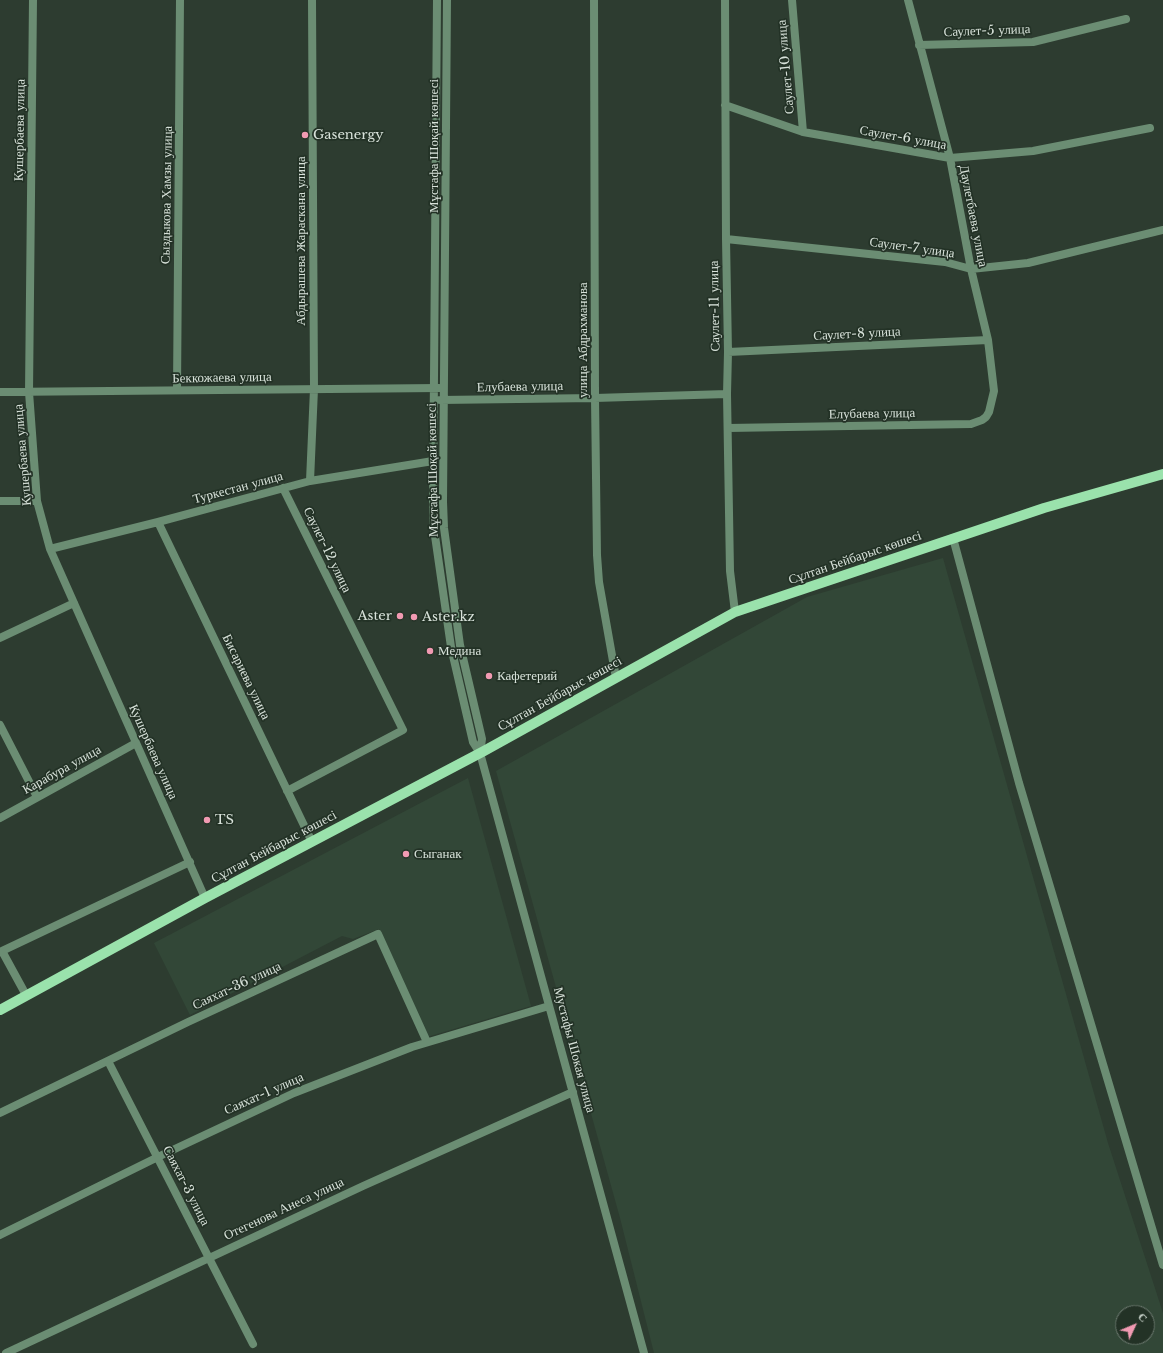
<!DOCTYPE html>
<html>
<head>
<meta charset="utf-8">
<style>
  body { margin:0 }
  #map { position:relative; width:1163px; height:1353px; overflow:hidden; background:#2d3c30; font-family:"Libre Baskerville",serif }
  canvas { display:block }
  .north { position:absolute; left:1115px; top:1305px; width:40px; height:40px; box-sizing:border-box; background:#233226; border:1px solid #6b786e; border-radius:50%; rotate:46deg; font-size:11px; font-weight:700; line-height:16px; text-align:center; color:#d8e2da }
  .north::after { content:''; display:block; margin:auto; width:14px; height:18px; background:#f19ab2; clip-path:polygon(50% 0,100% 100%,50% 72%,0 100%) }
</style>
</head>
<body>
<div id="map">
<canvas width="1163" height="1353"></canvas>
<div class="north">С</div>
</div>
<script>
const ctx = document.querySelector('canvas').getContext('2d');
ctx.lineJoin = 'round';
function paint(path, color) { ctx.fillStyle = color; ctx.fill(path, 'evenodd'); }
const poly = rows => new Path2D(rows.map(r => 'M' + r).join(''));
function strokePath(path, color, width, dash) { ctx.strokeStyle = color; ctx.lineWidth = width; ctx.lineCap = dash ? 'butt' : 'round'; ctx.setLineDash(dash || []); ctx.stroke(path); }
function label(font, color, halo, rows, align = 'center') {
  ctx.font = font + ' "Libre Baskerville",serif'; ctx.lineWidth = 3.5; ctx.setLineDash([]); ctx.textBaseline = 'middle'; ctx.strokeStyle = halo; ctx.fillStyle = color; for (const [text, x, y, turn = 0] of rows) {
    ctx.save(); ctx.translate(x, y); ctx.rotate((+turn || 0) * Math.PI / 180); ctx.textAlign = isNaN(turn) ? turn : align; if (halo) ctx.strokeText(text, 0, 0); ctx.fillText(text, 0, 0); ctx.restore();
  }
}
paint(poly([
  [943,558,1108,1143,1163,1313,1163,1353,654,1353,620,1218,496,771,807,597],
  [1123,1313,1147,1313,1147,1337,1123,1337],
  [468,778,531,1006,427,1037,379,929,353,939,342,936,190,1015,154,943]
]), '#324737');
strokePath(poly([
  [33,0,29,392,37,501,50,549,205,898],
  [437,0,433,502,434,529,451,647,473,742,480,753,644,1353],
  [447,0,443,502,444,528,460,645,482,739,480,753],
  [594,0,595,398,597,555,599,582,616,678],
  [725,0,726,239,728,352,727,394,730,571,735,612],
  [792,0,803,132],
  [919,45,1033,42,1126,19],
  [725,105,803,132,950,158,1033,151,1150,128],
  [726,239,945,262,971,269,1028,263,1163,230],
  [728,352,988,340],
  [177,390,180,0],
  [0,392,439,388],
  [440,400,595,398,727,394],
  [728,428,971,424,982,420,986,417,989,412,994,391,988,340,971,269,950,158,908,0],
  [310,481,314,389,312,0],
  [283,488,403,730,287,791],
  [0,501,37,501],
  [158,522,312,842],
  [953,538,1019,783,1163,1265],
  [50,549,158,522,310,481,433,461],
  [0,638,74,603],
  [0,725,37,797],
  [0,818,136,743],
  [2,951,26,995],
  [0,952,190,862],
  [108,1061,253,1344],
  [0,1113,188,1022,378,934,427,1042],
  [0,1235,162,1155,294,1093,412,1047,549,1006],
  [6,1353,363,1186,573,1092]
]), '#6b8d73', 8);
strokePath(poly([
  [0,1010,205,898,484,751,735,612,1044,508,1163,474]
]), '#9ae2ac', 10);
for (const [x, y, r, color] of [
  [305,135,4,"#f19ab2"],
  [400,616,4,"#f19ab2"],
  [414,617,4,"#f19ab2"],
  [430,651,4,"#f19ab2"],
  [489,676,4,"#f19ab2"],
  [207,820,4,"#f19ab2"],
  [406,854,4,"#f19ab2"]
]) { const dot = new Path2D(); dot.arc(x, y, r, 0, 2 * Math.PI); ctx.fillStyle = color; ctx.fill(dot); strokePath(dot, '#233226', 1.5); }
label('13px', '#d8e2da', '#233226', [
  ["Саулет-5 улица",987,31,-2],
  ["Саулет-10 улица",786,67,-95],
  ["Кушербаева улица",20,130,-89],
  ["Саулет-6 улица",903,138,10],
  ["Мұстафа Шоқай көшесі",434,146,-90],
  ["Сыздыкова Хамзы улица",167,195,-89],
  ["Даулетбаева улица",973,216,79],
  ["Абдырашева Жараскана улица",301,241,-90],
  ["Саулет-7 улица",912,248,8],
  ["Саулет-11 улица",715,306,-91],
  ["Саулет-8 улица",857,334,-3],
  ["улица Абдрахманова",583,340,-90],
  ["Беккожаева улица",222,378,-1],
  ["Елубаева улица",520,387,-1],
  ["Елубаева улица",872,414,-1],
  ["Кушербаева улица",23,455,-95],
  ["Мұстафа Шоқай көшесі",433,470,-91],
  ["Туркестан улица",238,488,-15],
  ["Саулет-12 улица",327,550,64],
  ["Сұлтан Бейбарыс көшесі",855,558,-19],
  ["Бисариева улица",246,677,64],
  ["Сұлтан Бейбарыс көшесі",560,694,-29],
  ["Кушербаева улица",153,752,66],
  ["Карабура улица",62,770,-29],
  ["Сұлтан Бейбарыс көшесі",274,847,-28],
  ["Саяхат-36 улица",237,986,-25],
  ["Мустафы Шокая улица",574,1050,75],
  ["Саяхат-1 улица",264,1094,-24],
  ["Саяхат-3 улица",186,1186,63],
  ["Отегенова Анеса улица",284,1209,-25]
]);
label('13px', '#d8e2da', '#233226', [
  ["Gasenergy",313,135],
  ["Aster",392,616,"right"],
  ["Aster.kz",422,617],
  ["Медина",438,651],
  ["Кафетерий",497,676],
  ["TS",215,820],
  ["Сыганак",414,854]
], 'left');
</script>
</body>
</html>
